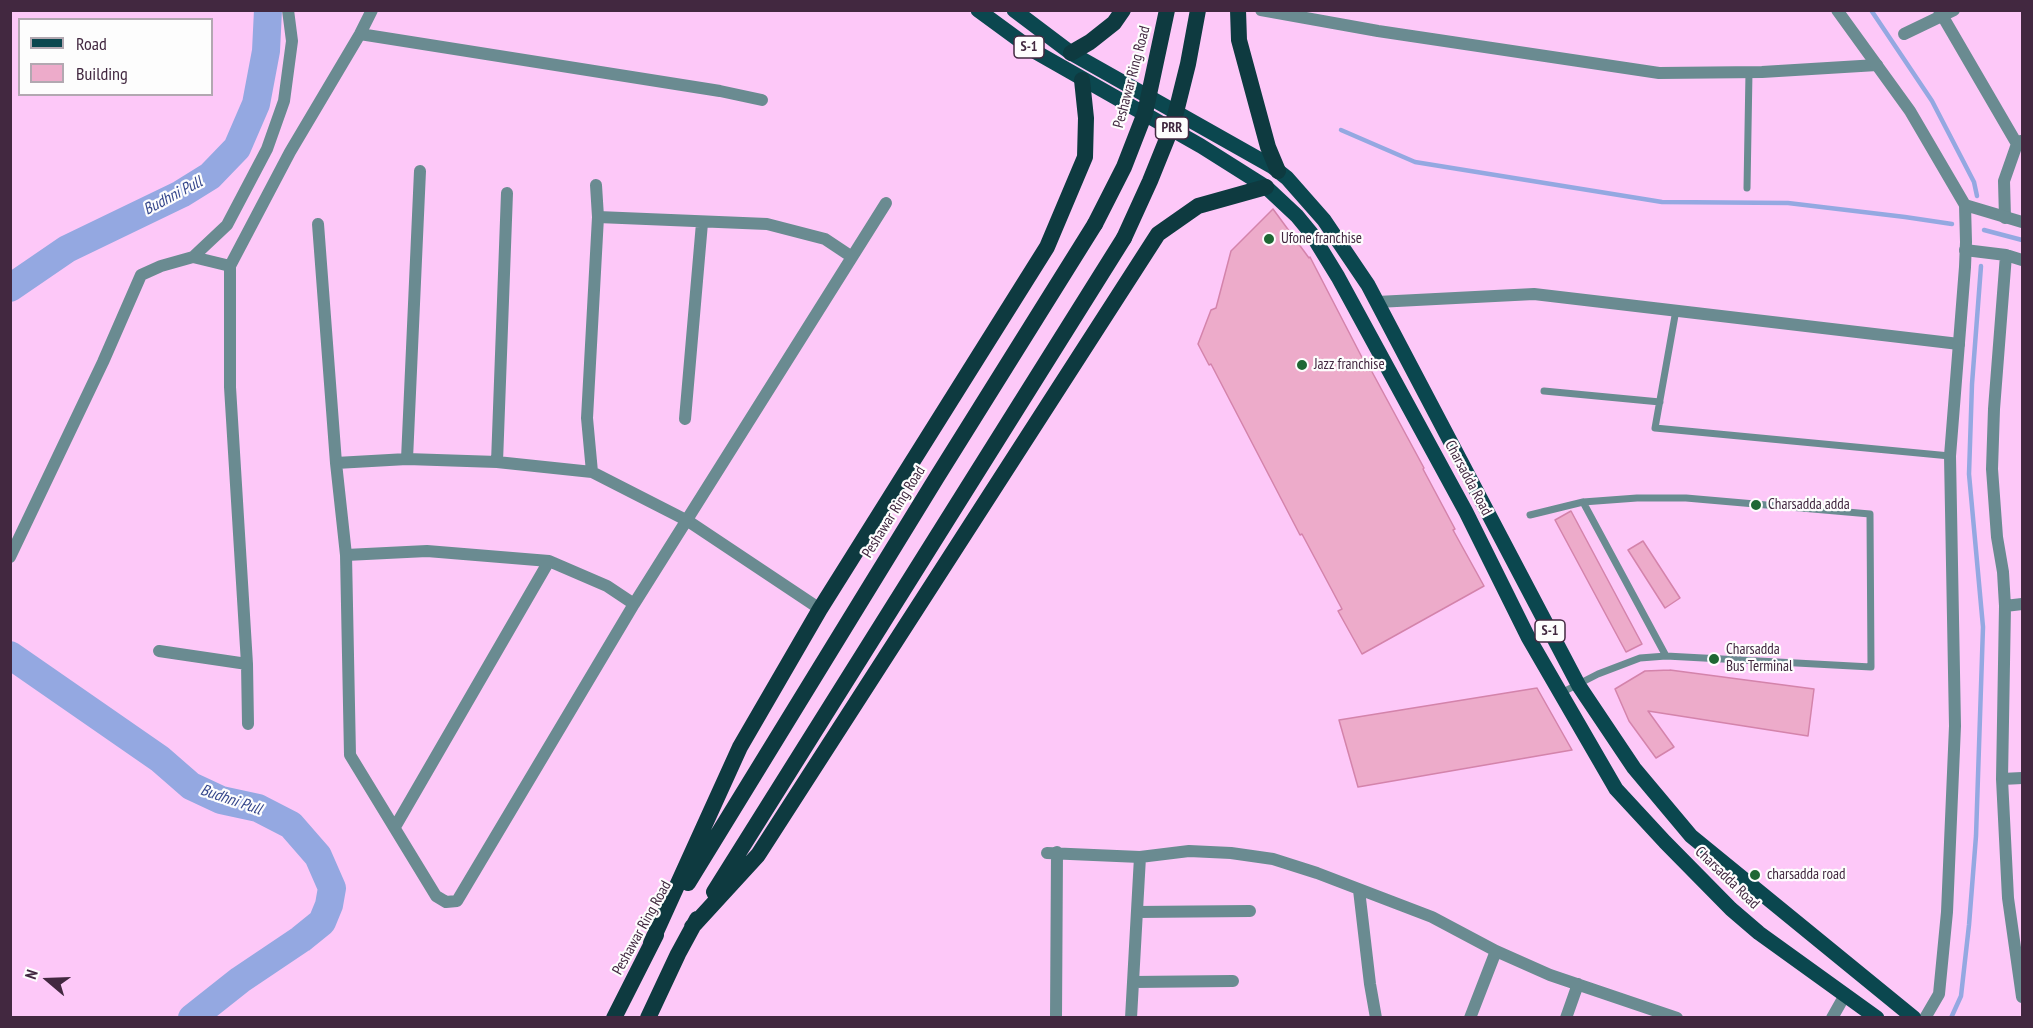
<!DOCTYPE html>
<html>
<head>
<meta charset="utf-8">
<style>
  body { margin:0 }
  #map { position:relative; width:2033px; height:1028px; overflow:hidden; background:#fdc8f8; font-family:"PT Sans Narrow",sans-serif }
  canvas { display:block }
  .frame { position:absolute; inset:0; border:12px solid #422840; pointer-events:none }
  .legend { position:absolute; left:18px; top:18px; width:195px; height:78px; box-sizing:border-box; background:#fdfdfd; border:2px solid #b2a8b1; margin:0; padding:8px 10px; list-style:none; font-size:18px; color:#422840 }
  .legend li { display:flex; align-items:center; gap:12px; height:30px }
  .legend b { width:30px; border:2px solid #b2a8b1 }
  .north { position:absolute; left:18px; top:950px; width:60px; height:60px; -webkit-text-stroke:4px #fdfdfd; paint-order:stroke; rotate:289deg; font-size:16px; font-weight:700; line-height:24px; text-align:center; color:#422840 }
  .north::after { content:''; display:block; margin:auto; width:21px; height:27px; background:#422840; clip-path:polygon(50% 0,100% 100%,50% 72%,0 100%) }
</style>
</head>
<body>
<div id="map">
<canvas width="2033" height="1028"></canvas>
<div class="frame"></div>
<ul class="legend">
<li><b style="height:8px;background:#0b474f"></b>Road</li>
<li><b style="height:16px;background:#edabca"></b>Building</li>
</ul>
<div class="north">N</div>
</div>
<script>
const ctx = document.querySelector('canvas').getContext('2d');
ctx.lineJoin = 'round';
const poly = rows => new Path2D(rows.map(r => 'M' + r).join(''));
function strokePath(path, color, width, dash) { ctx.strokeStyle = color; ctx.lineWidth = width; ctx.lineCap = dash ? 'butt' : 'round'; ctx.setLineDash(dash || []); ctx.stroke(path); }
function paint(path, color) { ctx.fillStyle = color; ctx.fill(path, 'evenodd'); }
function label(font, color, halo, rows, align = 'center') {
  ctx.font = font + ' "PT Sans Narrow",sans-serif'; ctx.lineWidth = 4.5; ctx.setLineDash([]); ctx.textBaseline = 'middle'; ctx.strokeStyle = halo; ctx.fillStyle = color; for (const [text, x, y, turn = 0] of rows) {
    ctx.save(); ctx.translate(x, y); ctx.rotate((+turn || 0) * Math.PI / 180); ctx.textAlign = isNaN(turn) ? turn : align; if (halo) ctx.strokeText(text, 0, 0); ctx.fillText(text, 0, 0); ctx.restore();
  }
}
strokePath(poly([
  [1871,10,1932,101,1974,182,1977,196],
  [1341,130,1415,162,1662,202,1788,203,1905,217,1952,224],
  [1984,230,2022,240],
  [1951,1018,1961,996,1969,925,1976,836,1983,627,1969,474,1972,384,1981,266]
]), '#94a8e1', 4.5);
strokePath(poly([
  [10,288,67,249,181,194,210,176,237,148,256,104,266,51,268,10],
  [10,655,160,759,191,786,221,800,258,808,291,825,318,856,332,888,329,905,322,922,301,939,240,980,192,1018]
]), '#94a8e1', 28);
const building = poly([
  [1273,209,1309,258,1310,257,1369,371,1371,370,1424,468,1423,469,1455,529,1453,530,1484,586,1362,654,1338,611,1342,609,1302,534,1300,535,1211,364,1209,365,1198,344,1211,310,1216,308,1231,251,1273,209],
  [1571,511,1642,644,1626,652,1555,520,1571,511],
  [1643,541,1680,598,1665,608,1628,550,1643,541],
  [1670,670,1814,689,1808,736,1648,711,1674,747,1656,758,1629,721,1615,689,1645,671,1670,670],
  [1537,688,1572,750,1358,787,1339,720,1537,688]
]);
paint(building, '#edabca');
strokePath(building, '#d483ab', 1.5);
strokePath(poly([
  [1747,188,1749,72],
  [1676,310,1655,428,1950,456],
  [1544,391,1660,402],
  [1583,502,1666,656],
  [1530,515,1583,502,1637,498,1686,498,1870,514,1871,667,1666,656,1640,658,1598,674,1561,693]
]), '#6a8b91', 7);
strokePath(poly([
  [1261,10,1378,31,1659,73,1762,72,1877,65],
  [1939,10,2017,144],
  [360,34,720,91,762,100],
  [1904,34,1954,10],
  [598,217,767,224,825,239,852,257],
  [2005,218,2004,181,2017,144,2021,141],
  [318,224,336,463,346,555,350,755,436,896,446,902,457,901,634,604],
  [1965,250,2006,255,2022,260],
  [2006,255,1994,409,1992,469,1997,537,2003,572,2005,606,2002,779,2008,898,2022,997],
  [193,257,230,266],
  [1377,302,1534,294,1959,344],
  [685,419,702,223],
  [407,459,420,171],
  [497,462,507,193],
  [336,463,407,459,497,462,592,472,688,521,820,609],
  [592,472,587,418,598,217,596,185],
  [346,555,427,551,549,561,607,586,634,604,886,203],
  [10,557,103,362,141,275,161,266,193,257,227,225,267,149,284,101,292,41,288,10],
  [2005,606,2022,604],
  [159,651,247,664,230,387,230,266,290,152,360,34,372,10],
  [247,664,248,724],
  [2002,779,2022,778],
  [395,827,549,561],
  [1047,853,1140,857,1189,851,1231,853,1273,859,1317,873,1432,917,1496,951,1550,975,1677,1018],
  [1359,890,1370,984,1376,1018],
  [1137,912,1250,911],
  [1133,982,1233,981],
  [1056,1018,1057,852],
  [1131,1018,1140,857],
  [1470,1018,1496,951],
  [1566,1018,1578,984],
  [1832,1018,1845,995]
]), '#6a8b91', 12);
strokePath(poly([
  [1837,10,1910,111,1965,205,1966,242,1965,267,1950,456,1955,726,1947,912,1939,994,1925,1018],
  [1965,205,2022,222]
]), '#6a8b91', 12);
strokePath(poly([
  [978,10,1034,51,1201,146,1266,187,1297,216,1311,233,1338,277,1466,512,1528,637,1616,789,1665,842,1731,909,1759,933,1877,1018],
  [1014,10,1071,53,1273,167,1287,178,1324,220,1368,285,1579,686,1634,768,1691,836,1914,1018]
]), '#0b474f', 15);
strokePath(poly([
  [1238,10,1239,40,1268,147,1278,171],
  [1071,53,1090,42,1114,23,1123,10],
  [688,883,937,477,1095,224],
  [714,892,1124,238],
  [692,927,758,855,1158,234,1198,206,1266,187],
  [651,943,740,747,820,609,1047,247,1085,157,1086,118,1082,80],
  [614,1018,656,935],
  [648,1018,678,954,697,919]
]), '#0e3a40', 16);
strokePath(poly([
  [1095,224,1124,167,1145,113,1167,10],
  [1124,238,1150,181,1173,124,1188,64,1198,10]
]), '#0e3a40', 16);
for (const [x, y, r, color] of [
  [1269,239,6,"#1e6734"],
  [1302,365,6,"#1e6734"],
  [1756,505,6,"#1e6734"],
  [1714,659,6,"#1e6734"],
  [1755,875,6,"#1e6734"]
]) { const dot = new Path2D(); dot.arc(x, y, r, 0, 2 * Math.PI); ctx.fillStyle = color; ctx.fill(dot); strokePath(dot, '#fdfdfd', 2); }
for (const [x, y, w] of [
  [1029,47,30],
  [1172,128,33],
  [1550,631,30]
]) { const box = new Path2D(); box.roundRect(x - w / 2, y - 11, w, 22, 4.5); ctx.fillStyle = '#fdfdfd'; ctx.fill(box); strokePath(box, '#422840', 1.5); }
label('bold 14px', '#422840', null, [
  ["S-1",1029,47],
  ["PRR",1172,128],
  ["S-1",1550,631]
]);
label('15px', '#422840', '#fdfdfd', [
  ["Peshawar Ring Road",1132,77,-75],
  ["Charsadda Road",1468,478,62],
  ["Peshawar Ring Road",894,512,-58],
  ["Charsadda Road",1727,878,44],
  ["Peshawar Ring Road",642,928,-61]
]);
label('15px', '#422840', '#fdfdfd', [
  ["Ufone franchise",1281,239],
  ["Jazz franchise",1314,365],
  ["Charsadda adda",1768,505],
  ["Charsadda",1726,650],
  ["Bus Terminal",1726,667],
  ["charsadda road",1767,875]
], 'left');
label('italic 16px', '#34468b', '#fdfdfd', [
  ["Budhni Pull",173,196,-28],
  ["Budhni Pull",231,800,19]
]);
</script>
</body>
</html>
